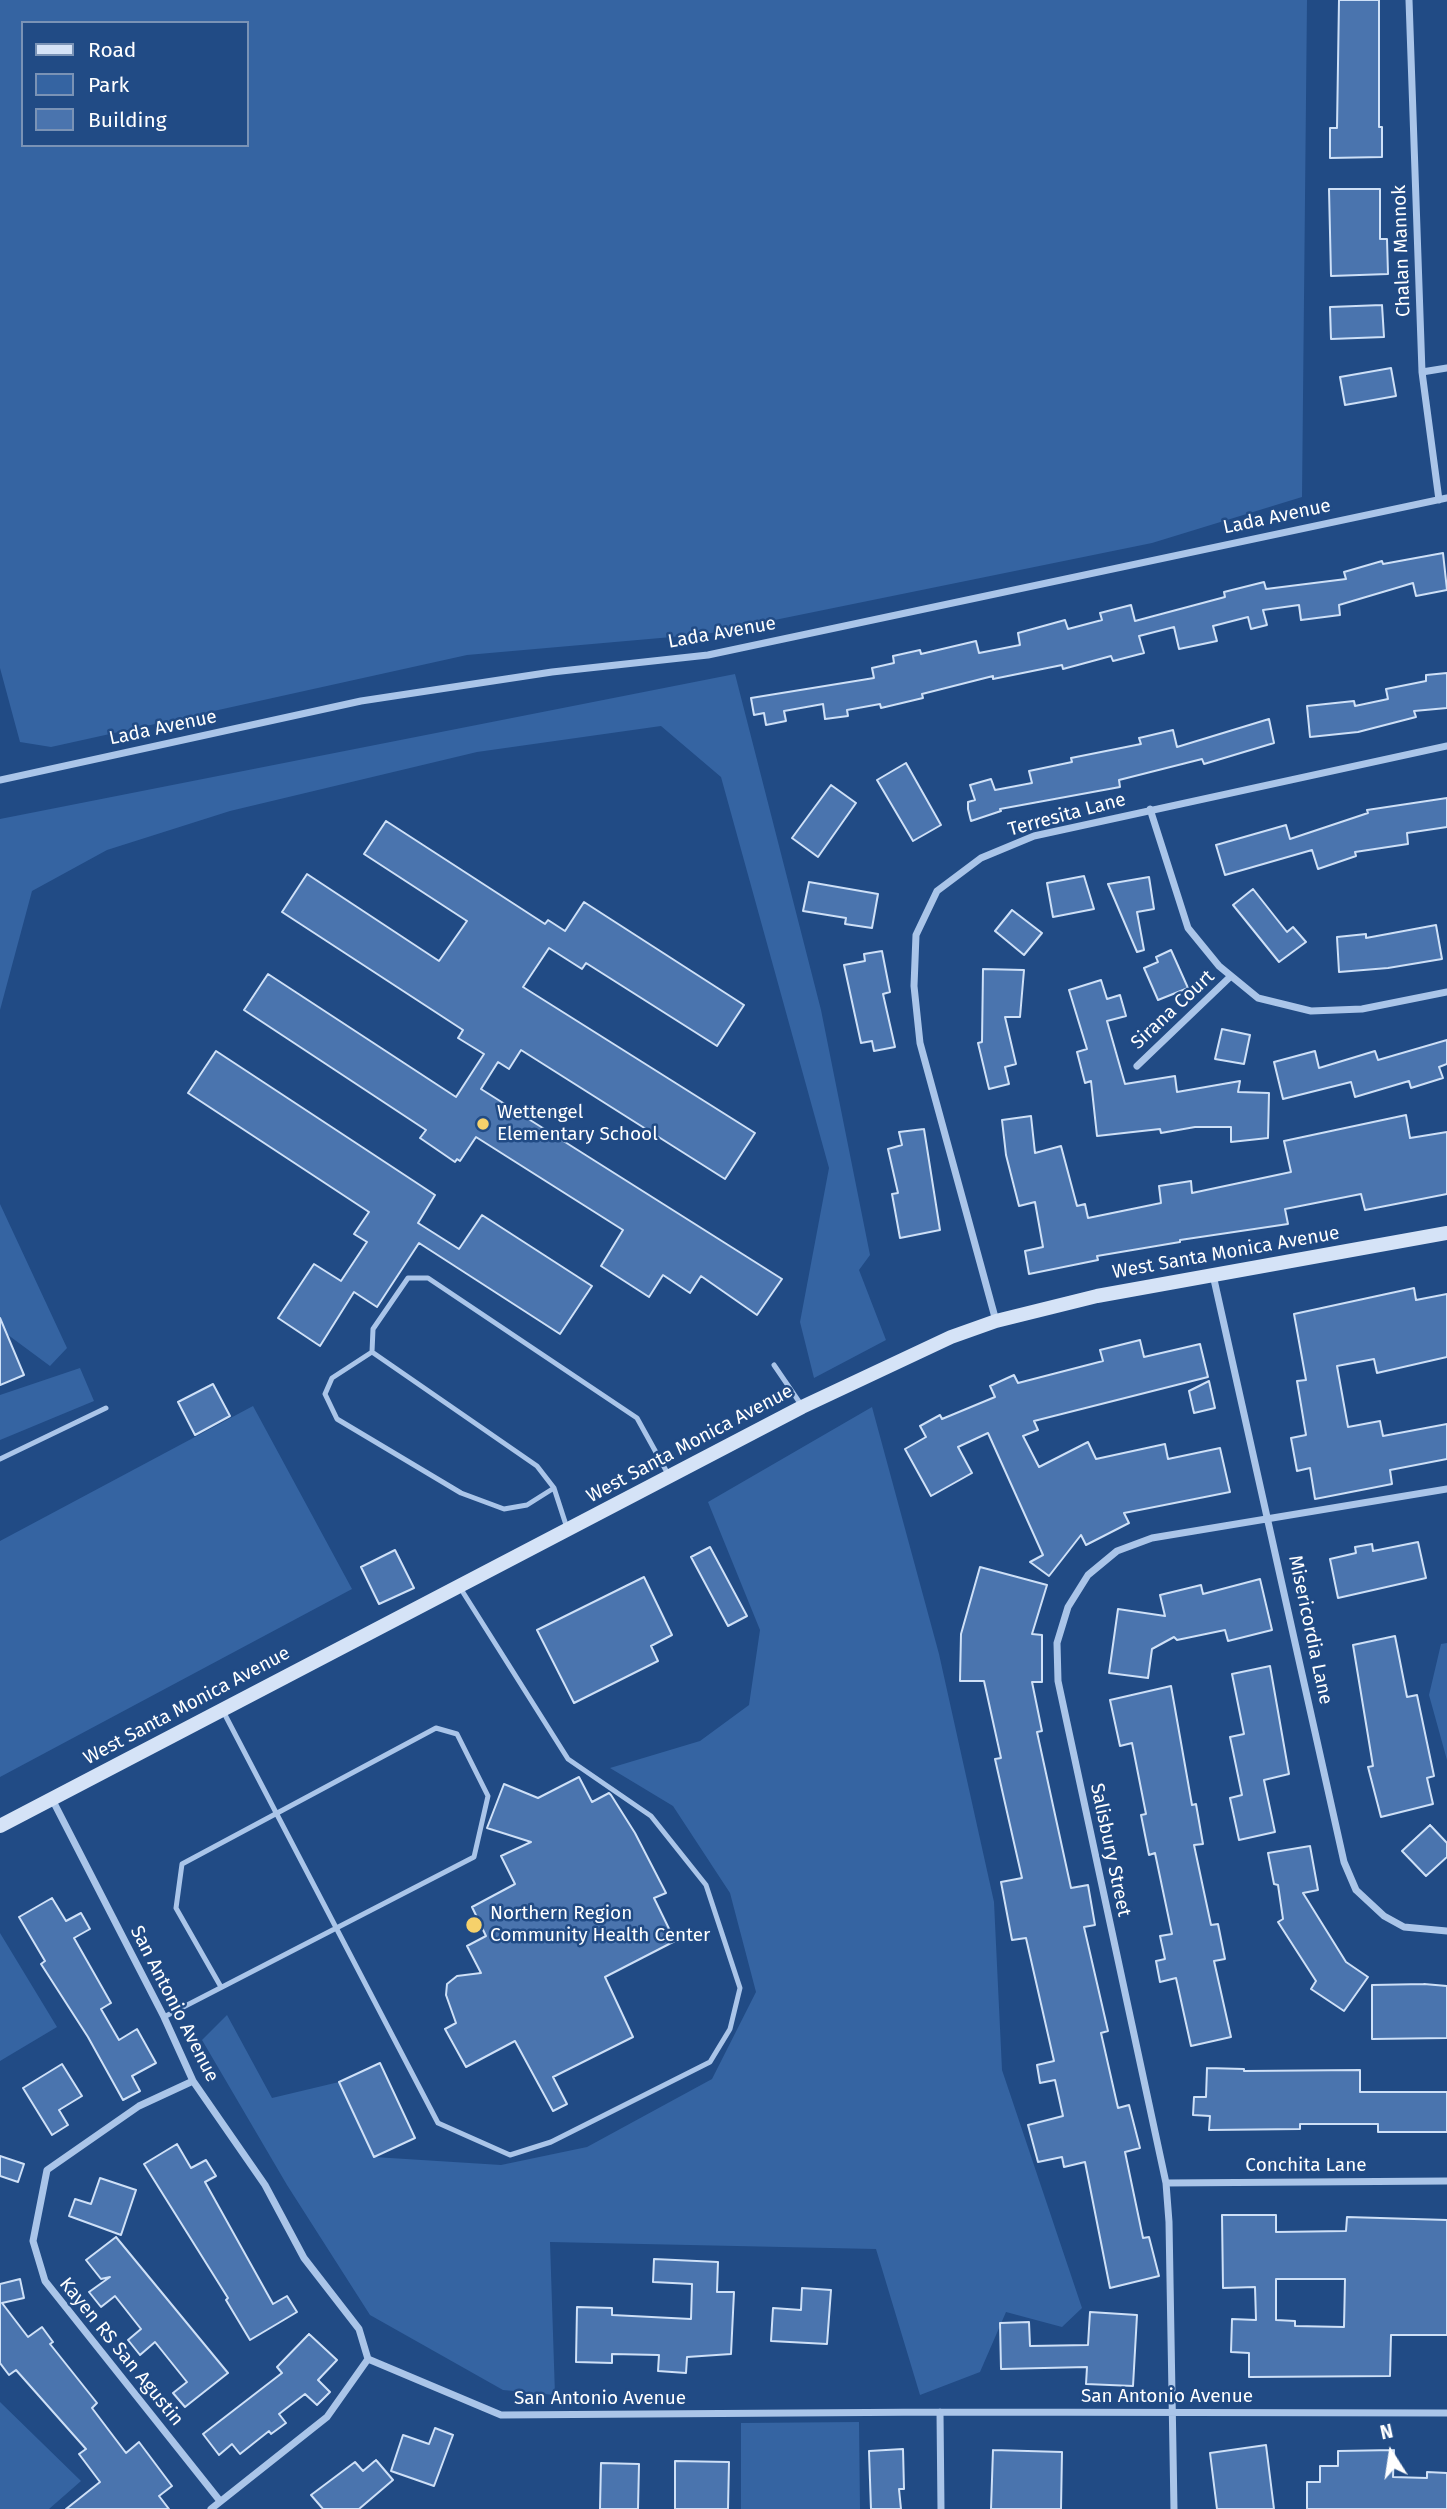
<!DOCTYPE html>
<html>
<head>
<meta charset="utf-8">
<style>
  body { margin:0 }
  #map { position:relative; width:1447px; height:2509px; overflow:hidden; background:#214b85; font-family:"Fira Sans",sans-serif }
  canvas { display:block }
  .legend { position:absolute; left:21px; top:21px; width:228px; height:126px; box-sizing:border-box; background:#214b85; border:2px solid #7a93b6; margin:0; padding:9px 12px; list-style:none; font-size:21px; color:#fff }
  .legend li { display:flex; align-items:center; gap:14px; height:35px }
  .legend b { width:35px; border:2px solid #7a93b6 }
  .north { position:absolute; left:1356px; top:2418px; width:70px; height:70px; -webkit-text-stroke:5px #214b85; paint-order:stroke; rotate:348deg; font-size:19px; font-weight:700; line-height:28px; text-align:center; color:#fff }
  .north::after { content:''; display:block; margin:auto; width:24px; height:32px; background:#fff; clip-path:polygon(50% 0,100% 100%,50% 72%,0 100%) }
</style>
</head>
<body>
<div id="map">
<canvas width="1447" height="2509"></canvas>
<ul class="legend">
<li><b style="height:9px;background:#d5e3f7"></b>Road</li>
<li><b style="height:19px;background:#3564a2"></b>Park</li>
<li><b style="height:19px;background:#4a74ae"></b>Building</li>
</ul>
<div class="north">N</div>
</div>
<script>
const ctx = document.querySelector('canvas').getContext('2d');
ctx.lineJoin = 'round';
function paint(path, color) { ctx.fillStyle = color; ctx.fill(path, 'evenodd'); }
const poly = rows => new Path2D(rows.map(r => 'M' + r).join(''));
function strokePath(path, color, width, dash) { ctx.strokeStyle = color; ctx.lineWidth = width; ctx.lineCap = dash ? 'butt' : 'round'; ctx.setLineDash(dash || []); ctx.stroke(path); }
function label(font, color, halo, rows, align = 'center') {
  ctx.font = font + ' "Fira Sans",sans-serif'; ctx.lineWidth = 5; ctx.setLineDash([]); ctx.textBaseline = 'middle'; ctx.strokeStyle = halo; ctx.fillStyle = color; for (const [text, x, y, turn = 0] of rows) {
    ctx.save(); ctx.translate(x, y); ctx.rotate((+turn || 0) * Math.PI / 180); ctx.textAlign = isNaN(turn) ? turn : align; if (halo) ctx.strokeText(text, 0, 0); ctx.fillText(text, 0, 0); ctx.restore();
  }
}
paint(poly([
  [0,0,1307,0,1302,497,1152,543,706,634,467,655,51,747,20,742,0,668],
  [23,23,247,23,247,145,23,145],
  [735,674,821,1010,870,1255,859,1270,886,1340,814,1378,800,1322,829,1168,721,777,661,726,477,752,230,811,107,850,32,891,0,1010,0,819],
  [0,1204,67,1348,50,1366,0,1329],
  [80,1368,94,1401,0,1440,0,1395],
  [253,1406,352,1589,0,1777,0,1541],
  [872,1407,939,1654,994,1902,1002,2070,1082,2308,1062,2327,1006,2312,980,2372,920,2395,876,2249,550,2242,555,2395,503,2390,370,2315,287,2185,202,2040,227,2015,272,2098,339,2082,374,2157,501,2165,587,2147,712,2079,756,1992,730,1893,673,1806,610,1768,700,1741,749,1705,760,1630,708,1502],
  [1447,1643,1447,1760,1429,1695,1441,1644],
  [0,1933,57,2027,0,2061],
  [0,2402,81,2481,49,2509,0,2509],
  [859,2422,860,2509,741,2509,741,2423]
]), '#3564a2');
const building = poly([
  [1339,0,1379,0,1379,127,1382,127,1382,157,1330,158,1330,128,1337,128,1339,0],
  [1329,189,1380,189,1380,239,1387,239,1388,274,1331,276,1329,189],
  [1382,305,1384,337,1331,339,1330,307,1382,305],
  [1391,368,1396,396,1345,405,1340,377,1391,368],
  [1443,553,1447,590,1416,596,1413,583,1339,605,1340,615,1301,620,1299,605,1263,610,1267,625,1251,629,1248,617,1213,626,1217,641,1179,649,1174,627,1139,636,1144,653,1113,661,1111,656,1063,669,1062,665,993,679,993,676,922,694,923,698,881,708,880,704,847,710,848,716,825,719,823,704,784,711,786,721,766,725,764,713,754,715,751,698,874,678,872,668,894,663,893,656,920,650,921,654,976,641,979,653,1020,645,1018,633,1065,620,1068,629,1102,620,1100,613,1131,605,1135,621,1225,597,1224,592,1264,582,1266,589,1346,579,1344,572,1382,561,1383,564,1443,553],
  [1447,673,1447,708,1414,711,1416,717,1358,732,1310,737,1307,706,1354,701,1355,706,1388,699,1386,689,1426,681,1426,675,1447,673],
  [1269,719,1274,743,1204,764,1202,759,1119,780,1120,787,1000,809,1001,811,971,821,968,809,968,802,975,800,970,785,991,779,995,790,1032,783,1029,771,1072,762,1071,758,1141,744,1139,738,1173,730,1177,747,1269,719],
  [906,763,941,825,913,841,877,780,906,763],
  [831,785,856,803,818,857,792,838,831,785],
  [1447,798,1447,827,1407,833,1408,844,1355,852,1356,856,1318,869,1312,850,1225,875,1216,845,1286,825,1290,839,1368,813,1367,810,1447,798],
  [386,821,545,924,548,920,565,931,584,902,744,1005,717,1046,586,963,582,969,549,948,523,987,755,1133,725,1179,521,1050,509,1069,498,1062,481,1089,782,1279,757,1315,701,1276,690,1293,663,1275,649,1297,601,1266,623,1230,476,1137,460,1161,457,1159,455,1162,420,1138,426,1130,244,1010,268,974,456,1097,484,1054,458,1038,463,1030,282,912,307,874,439,961,467,921,364,854,386,821],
  [1084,876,1094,909,1053,917,1047,883,1084,876],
  [1149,877,1154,909,1137,912,1144,950,1137,952,1108,884,1149,877],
  [809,882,878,894,872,928,845,924,846,918,803,911,809,882],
  [1253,889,1287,932,1293,927,1306,942,1279,962,1233,905,1253,889],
  [1012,910,1042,933,1024,955,995,931,1012,910],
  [1436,925,1442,959,1388,968,1339,972,1337,937,1366,934,1366,938,1436,925],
  [1171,950,1188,988,1158,1000,1144,968,1158,962,1156,957,1171,950],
  [882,951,890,992,883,994,895,1047,874,1051,872,1041,861,1043,844,965,865,961,864,954,882,951],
  [983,969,1024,970,1020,1017,1005,1017,1016,1064,1005,1067,1009,1084,989,1089,978,1043,982,1042,983,969],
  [1101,980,1107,999,1120,995,1126,1016,1107,1021,1125,1084,1175,1076,1177,1092,1240,1081,1238,1092,1269,1093,1268,1138,1231,1142,1231,1127,1195,1127,1161,1133,1160,1129,1097,1136,1091,1081,1085,1083,1077,1052,1087,1049,1069,990,1101,980],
  [1222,1029,1250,1035,1244,1064,1215,1059,1222,1029],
  [1447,1040,1447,1064,1439,1067,1443,1078,1411,1088,1409,1081,1355,1097,1351,1082,1283,1099,1274,1062,1315,1051,1319,1068,1375,1051,1378,1060,1447,1040],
  [216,1051,435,1195,418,1223,459,1249,482,1215,592,1286,560,1334,419,1243,377,1307,354,1292,320,1346,278,1318,314,1264,341,1281,367,1242,354,1234,369,1212,188,1093,216,1051],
  [1406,1115,1410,1138,1447,1132,1447,1194,1365,1210,1361,1194,1285,1209,1288,1224,1180,1240,1180,1242,1097,1256,1098,1260,1029,1274,1025,1251,1043,1247,1035,1202,1019,1206,1006,1155,1002,1120,1031,1116,1035,1153,1061,1146,1077,1206,1085,1204,1088,1218,1161,1203,1159,1186,1191,1181,1192,1193,1291,1172,1284,1141,1406,1115],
  [924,1129,940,1230,900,1238,892,1194,898,1193,888,1149,902,1145,899,1132,924,1129],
  [1414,1288,1416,1300,1447,1294,1447,1357,1377,1373,1374,1359,1337,1366,1348,1427,1380,1421,1383,1436,1447,1424,1447,1459,1390,1470,1392,1484,1315,1499,1310,1468,1297,1471,1291,1438,1306,1435,1297,1381,1306,1380,1294,1314,1414,1288],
  [0,1318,24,1375,0,1385,0,1318],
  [1140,1340,1144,1357,1200,1344,1208,1377,1034,1421,1038,1430,1023,1436,1039,1467,1088,1442,1096,1459,1165,1444,1168,1459,1220,1448,1230,1492,1124,1513,1129,1523,1086,1545,1081,1535,1049,1576,1030,1562,1043,1555,988,1433,958,1447,972,1473,931,1496,905,1449,926,1437,920,1426,940,1415,942,1419,995,1397,990,1386,1014,1375,1018,1383,1103,1361,1100,1350,1140,1340],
  [1209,1381,1215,1408,1194,1413,1189,1391,1209,1381],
  [213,1384,230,1416,195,1435,178,1402,213,1384],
  [1418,1542,1426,1578,1338,1598,1330,1559,1356,1553,1355,1547,1372,1544,1373,1551,1418,1542],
  [710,1547,747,1616,728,1626,691,1557,710,1547],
  [395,1550,414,1588,379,1604,361,1567,395,1550],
  [980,1567,1047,1585,1032,1634,1042,1635,1042,1682,1032,1682,1042,1731,1037,1732,1071,1888,1088,1885,1095,1925,1084,1927,1108,2031,1101,2033,1118,2108,1129,2105,1140,2148,1125,2152,1143,2238,1149,2237,1159,2276,1110,2288,1085,2162,1064,2167,1062,2157,1038,2162,1028,2125,1063,2116,1055,2080,1040,2083,1037,2065,1054,2061,1026,1938,1012,1940,1001,1882,1022,1878,995,1759,1001,1758,984,1681,960,1681,961,1634,980,1567],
  [644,1577,672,1635,651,1646,658,1661,574,1703,537,1630,644,1577],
  [1260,1579,1272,1630,1228,1641,1225,1630,1177,1640,1174,1637,1152,1649,1148,1678,1109,1673,1118,1609,1165,1616,1160,1595,1201,1585,1203,1594,1260,1579],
  [1395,1636,1407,1697,1417,1695,1434,1776,1427,1778,1433,1804,1381,1817,1368,1767,1373,1766,1353,1645,1395,1636],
  [1270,1666,1289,1774,1264,1780,1275,1832,1239,1840,1230,1798,1242,1795,1230,1737,1244,1734,1232,1674,1270,1666],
  [1171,1686,1192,1805,1196,1804,1203,1844,1194,1845,1211,1925,1218,1924,1225,1959,1214,1961,1231,2037,1191,2046,1176,1978,1160,1982,1156,1961,1165,1959,1160,1936,1172,1934,1155,1853,1149,1855,1141,1815,1146,1814,1132,1743,1120,1746,1110,1700,1171,1686],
  [579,1777,592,1802,609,1793,611,1795,635,1833,666,1893,654,1898,675,1941,605,1977,633,2037,553,2077,567,2104,553,2111,515,2041,466,2067,445,2029,456,2023,446,1995,447,1984,457,1976,481,1973,467,1946,486,1936,472,1907,515,1884,501,1856,531,1842,487,1828,504,1784,538,1798,579,1777],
  [1430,1825,1447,1843,1447,1857,1426,1876,1402,1851,1430,1825],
  [1310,1846,1318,1890,1303,1893,1346,1962,1368,1977,1344,2011,1311,1989,1316,1981,1278,1922,1283,1919,1278,1885,1274,1884,1268,1853,1310,1846],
  [52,1898,66,1921,81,1913,90,1929,74,1938,111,2003,101,2009,119,2040,137,2029,156,2063,132,2076,140,2091,123,2100,88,2037,41,1964,45,1961,19,1917,52,1898],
  [1424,1984,1447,1986,1447,2038,1372,2039,1372,1985,1424,1984],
  [380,2063,415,2138,374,2157,339,2082,380,2063],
  [62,2064,82,2096,59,2110,68,2125,52,2135,23,2088,62,2064],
  [1207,2068,1244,2069,1244,2071,1360,2070,1360,2092,1447,2092,1447,2132,1378,2132,1378,2124,1300,2124,1300,2129,1209,2130,1210,2116,1193,2115,1194,2097,1206,2097,1207,2068],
  [177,2144,191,2168,206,2160,216,2176,205,2182,273,2304,287,2296,297,2312,250,2340,226,2300,228,2298,144,2164,177,2144],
  [0,2156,24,2164,18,2182,0,2176,0,2156],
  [100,2178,136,2190,121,2235,69,2216,75,2199,91,2204,100,2178],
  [1222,2215,1276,2215,1276,2232,1346,2231,1347,2217,1447,2220,1447,2335,1391,2335,1390,2376,1249,2377,1249,2353,1231,2352,1232,2319,1256,2320,1255,2287,1223,2288,1222,2215],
  [1276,2279,1345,2279,1344,2327,1295,2326,1295,2321,1276,2320,1276,2279],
  [116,2237,228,2373,185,2407,173,2393,187,2382,155,2342,140,2355,128,2340,141,2329,115,2296,101,2307,89,2292,110,2277,101,2279,86,2260,116,2237],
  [654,2259,718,2262,717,2292,734,2292,731,2354,687,2357,686,2373,658,2371,659,2355,612,2354,612,2363,576,2362,577,2307,612,2308,612,2315,691,2319,692,2284,653,2282,654,2259],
  [20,2279,24,2298,2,2303,28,2337,42,2327,53,2342,50,2344,97,2403,92,2408,126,2453,139,2442,172,2486,159,2496,169,2509,66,2509,100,2482,79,2454,86,2449,16,2370,9,2375,0,2363,0,2284,20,2279],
  [802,2288,831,2290,827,2344,771,2341,773,2308,801,2310,802,2288],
  [1090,2312,1137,2315,1133,2386,1086,2384,1087,2367,1001,2369,1000,2323,1029,2322,1030,2346,1088,2345,1090,2312],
  [309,2334,337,2360,318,2380,330,2392,317,2405,305,2394,279,2414,286,2423,271,2434,269,2431,240,2454,232,2444,219,2455,203,2434,282,2373,277,2367,309,2334],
  [435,2428,453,2435,434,2486,391,2471,403,2435,429,2444,435,2428],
  [1266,2445,1274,2509,1217,2509,1210,2453,1266,2445],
  [903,2449,904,2489,899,2489,901,2509,871,2509,869,2451,903,2449],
  [993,2450,1062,2452,1061,2509,991,2509,993,2450],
  [1394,2450,1393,2477,1427,2478,1427,2472,1447,2473,1447,2509,1307,2509,1307,2482,1320,2482,1320,2466,1338,2466,1338,2451,1394,2450],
  [376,2460,393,2480,359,2509,323,2509,311,2495,355,2462,363,2471,376,2460],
  [675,2461,729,2462,728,2509,675,2509,675,2461],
  [601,2463,639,2464,638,2509,600,2509,601,2463]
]);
paint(building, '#4a74ae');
strokePath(building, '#cee0f7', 2);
strokePath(poly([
  [372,1352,332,1378,325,1394,337,1419,461,1493,504,1509,527,1505,554,1488],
  [774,1365,802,1406],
  [0,1459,106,1408],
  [567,1528,554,1488,537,1466,372,1352,373,1329,408,1278,428,1278,637,1418,668,1474],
  [223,1711,438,2123,510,2155,551,2142,710,2062,730,2029,740,1988,706,1885,651,1816,568,1759,459,1586],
  [164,2017,474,1857,488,1796,457,1734,436,1728,182,1864,176,1908,221,1987]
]), '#aac5e9', 5);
strokePath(poly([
  [1409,0,1422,372,1439,500],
  [1422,372,1447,368],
  [0,780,361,701,552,672,708,655,1447,498],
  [1150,809,1188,928,1219,966,1258,998,1311,1011,1362,1009,1447,992],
  [1137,1066,1231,976],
  [1213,1275,1344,1862,1356,1890,1384,1916,1404,1927,1447,1931],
  [996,1321,920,1043,914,986,916,935,937,891,981,858,1034,836,1447,746],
  [52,1799,164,2017,193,2081,265,2185,304,2258,359,2329,368,2359,501,2415,940,2412,1447,2413],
  [193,2081,139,2106,47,2170,33,2241,45,2281,220,2501],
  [1166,2183,1447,2181],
  [940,2412,941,2509],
  [211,2509,327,2417,368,2359],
  [1174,2509,1169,2222,1166,2183,1058,1681,1057,1643,1068,1607,1088,1575,1117,1551,1152,1538,1447,1489]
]), '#aac5e9', 7);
strokePath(poly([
  [0,1826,802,1407,951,1337,996,1321,1097,1296,1447,1233]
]), '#d5e3f7', 14);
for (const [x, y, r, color] of [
  [483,1124,7,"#f6d16b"],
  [474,1925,9,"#f6d16b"]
]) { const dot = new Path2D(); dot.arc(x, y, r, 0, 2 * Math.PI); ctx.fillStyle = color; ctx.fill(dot); strokePath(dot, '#214b85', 2.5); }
label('19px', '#fff', '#214b85', [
  ["Chalan Mannok",1402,251,-92],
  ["Lada Avenue",1277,517,-12],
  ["Lada Avenue",722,633,-10],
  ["Lada Avenue",163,728,-12],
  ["Terresita Lane",1067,815,-15],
  ["Sirana Court",1173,1010,-43],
  ["West Santa Monica Avenue",1226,1253,-10],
  ["West Santa Monica Avenue",690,1444,-28],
  ["Misericordia Lane",1310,1630,78],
  ["West Santa Monica Avenue",187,1706,-28],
  ["Salisbury Street",1110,1850,78],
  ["San Antonio Avenue",174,2004,63],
  ["Conchita Lane",1306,2166],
  ["Kayen RS San Agustin",121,2352,51],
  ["San Antonio Avenue",1167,2397],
  ["San Antonio Avenue",600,2399]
]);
label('19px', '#fff', '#214b85', [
  ["Wettengel",497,1113],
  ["Elementary School",497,1135],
  ["Northern Region",490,1914],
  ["Community Health Center",490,1936]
], 'left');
</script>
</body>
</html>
